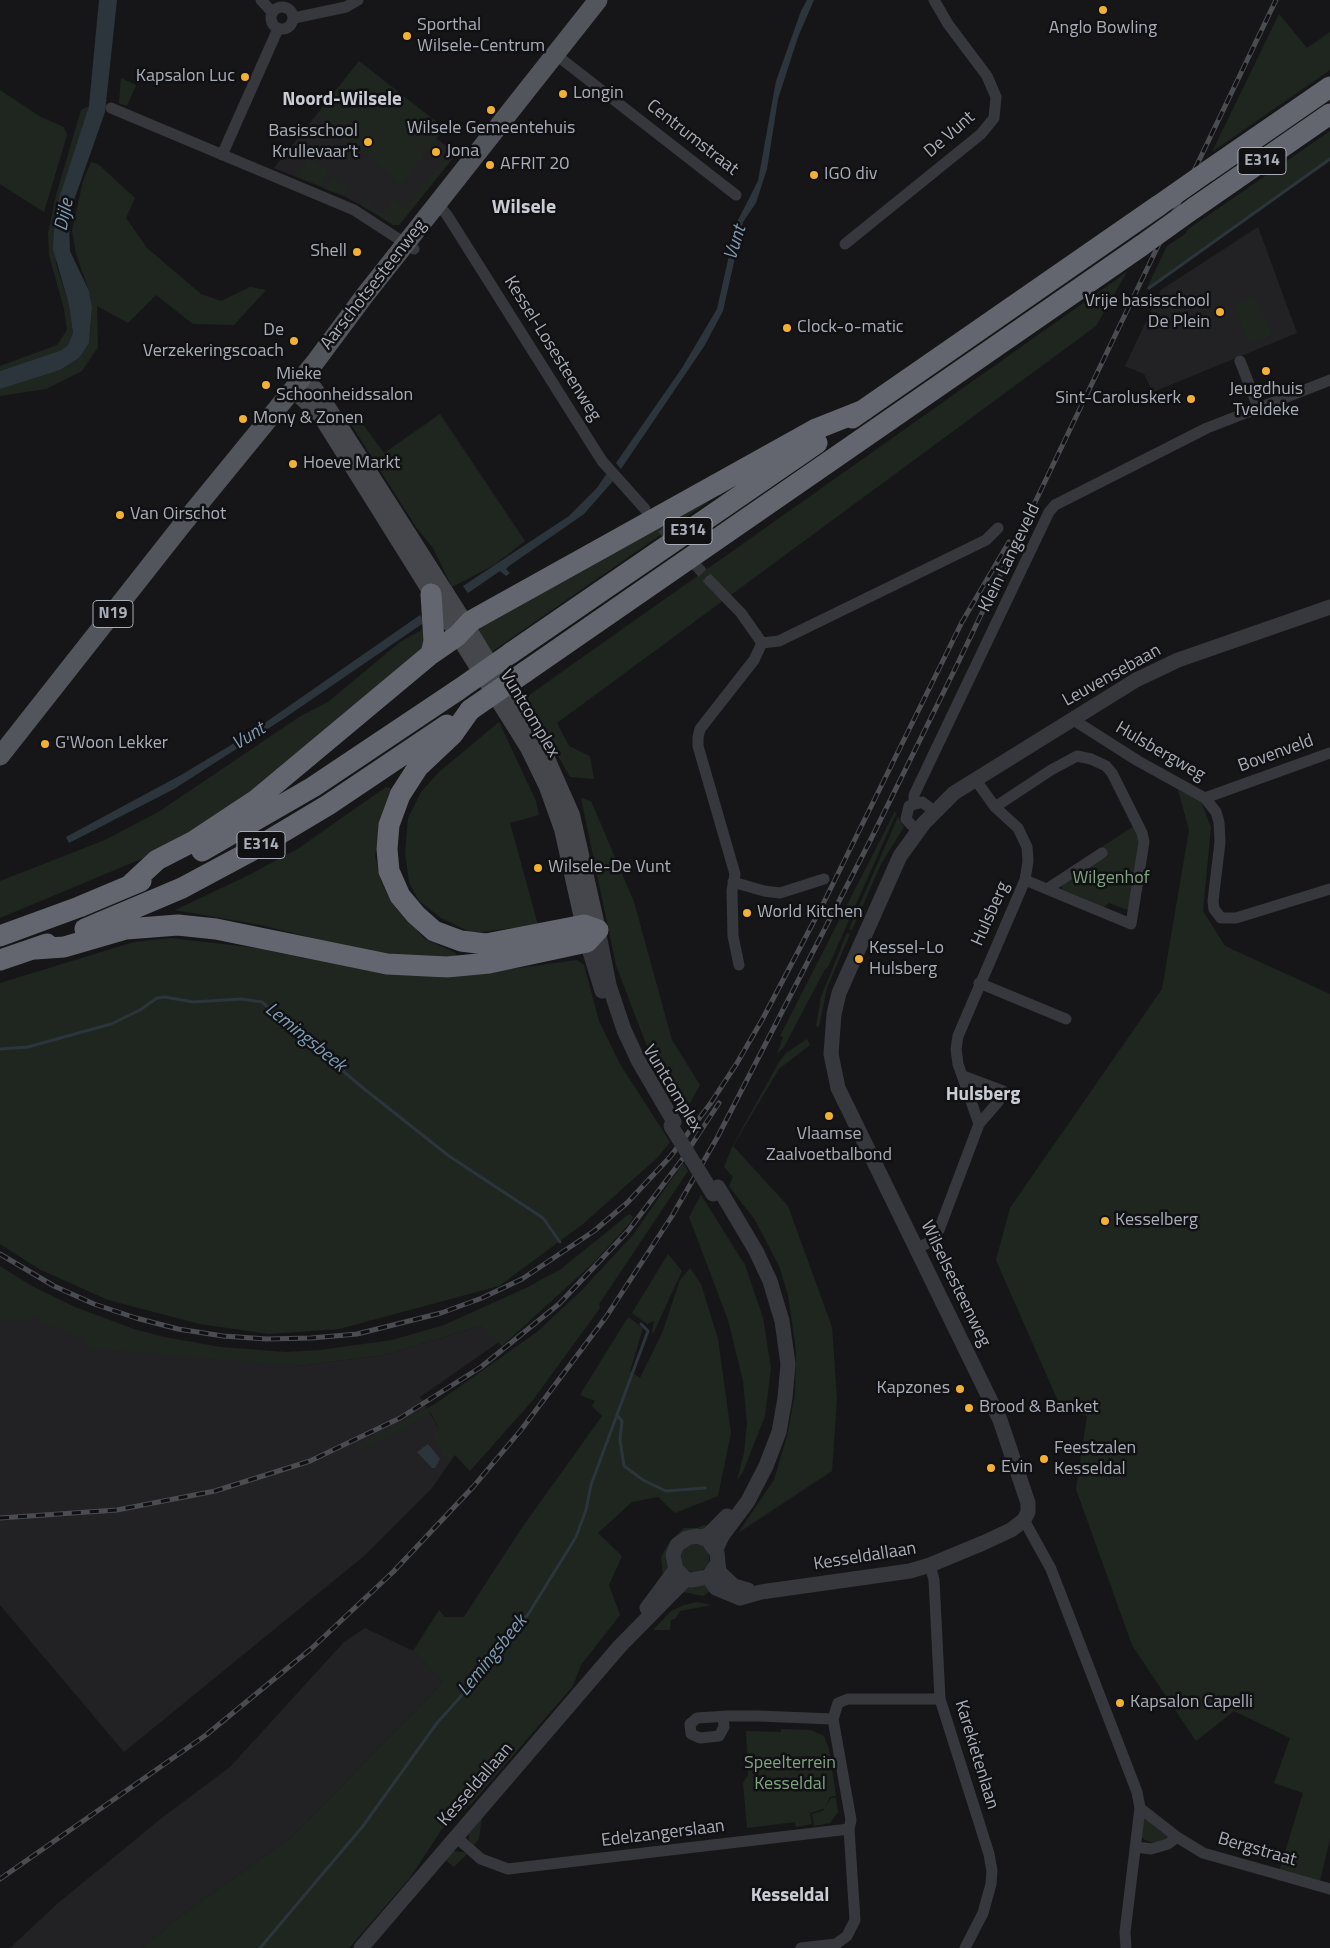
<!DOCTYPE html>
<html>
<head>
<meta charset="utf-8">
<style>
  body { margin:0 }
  canvas { display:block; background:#161618 }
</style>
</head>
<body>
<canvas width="1330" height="1948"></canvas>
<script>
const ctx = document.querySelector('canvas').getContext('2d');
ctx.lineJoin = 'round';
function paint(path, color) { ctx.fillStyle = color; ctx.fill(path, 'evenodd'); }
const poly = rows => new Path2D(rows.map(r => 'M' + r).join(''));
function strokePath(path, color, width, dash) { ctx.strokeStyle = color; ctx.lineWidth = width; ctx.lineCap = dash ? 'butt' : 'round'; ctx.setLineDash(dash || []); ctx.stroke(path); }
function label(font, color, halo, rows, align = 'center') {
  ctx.font = font + ' "Titillium Web",sans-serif'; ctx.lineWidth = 5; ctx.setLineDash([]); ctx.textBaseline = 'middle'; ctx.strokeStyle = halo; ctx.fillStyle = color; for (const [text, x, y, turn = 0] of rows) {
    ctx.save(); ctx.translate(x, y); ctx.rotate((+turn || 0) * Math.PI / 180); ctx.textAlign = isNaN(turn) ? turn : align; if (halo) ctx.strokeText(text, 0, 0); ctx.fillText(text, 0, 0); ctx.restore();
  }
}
paint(poly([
  [359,61,444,128,436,138,456,154,401,223,397,225,344,196,274,168],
  [1258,227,1297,333,1153,392,1144,374,1125,366,1161,290],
  [0,1291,41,1315,298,1366,385,1355,480,1326,499,1342,420,1397,455,1455,432,1488,364,1556,124,1752,0,1605],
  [365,1628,413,1651,443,1682,293,1836,174,1921,143,1948,10,1948,57,1904,163,1817,230,1767,344,1642]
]), '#222225');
paint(poly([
  [1279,14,1307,48,1330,32,1330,70,1212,152],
  [359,61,444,128,402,184,317,115],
  [121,78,136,85,127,106,119,103],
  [0,90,41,117,64,127,67,135,44,212,0,184],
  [89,106,55,218,54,230,56,264,69,305,73,333,68,345,62,350,0,371,0,366,57,345,67,330,64,309,49,255,48,233,56,195,81,110],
  [1330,131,1330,161,1146,290,1167,246,1185,234,1187,230],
  [451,151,456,154,399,225,393,225,361,205,365,200,382,214,393,199,405,208],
  [310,157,330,173,320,186,297,177],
  [91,162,98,164,135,198,126,218,147,248,201,294,221,301,250,287,266,290,234,325,193,324,156,295,128,323,97,306,98,347,82,371,46,389,0,396,0,389,10,385,60,370,79,358,90,335,92,307,89,291,76,254,72,230,83,181],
  [334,178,349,190,344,196,325,189],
  [1127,272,1096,326,557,723,569,746,590,756,594,779,570,777,525,698],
  [1256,296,1272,335,1250,344,1234,305],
  [354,412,384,453,440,414,525,541,494,565,452,587,433,548,416,527,347,418],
  [749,477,720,496,718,495,487,655,475,634,478,628],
  [425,628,426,645,260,787,204,824,146,857,0,918,0,881,105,840,160,811,299,717,328,702,400,642],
  [499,722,536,801,539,815,510,823,538,925,472,933,441,918,418,900,409,882,405,853,408,818,421,792,439,772],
  [386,787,391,788,380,819,375,856,381,881,394,906,425,939,456,953,455,957,430,960,360,950,261,925,175,910,247,876,299,848],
  [1178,790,1200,799,1211,827,1203,911,1225,946,1330,994,1330,1839,1320,1881,1279,1872,1303,1793,1274,1783,1290,1738,1234,1711,1196,1741,1132,1645,1076,1489,1087,1416,1064,1410,1058,1401,996,1260,1010,1208,1162,989,1189,830],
  [581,798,591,801,634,902,672,1040,700,1085,685,1112,651,1057,616,965],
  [895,811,896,814,829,965,824,971,784,1047,777,1054,783,1037,780,1036],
  [898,817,904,827,881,864,852,930,849,929],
  [1137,824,1142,833,1130,911,1109,903,1104,907,1062,889,1061,885,1099,849],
  [847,933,850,934,827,988,819,1027,816,1026,821,997],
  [170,938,249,947,370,971,447,978,577,960,584,965,599,1021,620,1064,670,1142,658,1157,583,1224,499,1286,339,1329,269,1334,200,1324,108,1300,39,1269,0,1244,0,983,134,942],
  [807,1039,810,1045,779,1069,733,1146,788,1206,832,1327,837,1399,832,1471,738,1533,774,1480,787,1436,795,1394,796,1350,788,1295,779,1266,755,1220,729,1186,733,1177,724,1167,733,1145,779,1062,786,1053],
  [683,1163,688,1171,599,1304,600,1308,533,1400,470,1471,455,1455,449,1460,433,1440,439,1428,430,1412,394,1433,359,1449,355,1447,435,1404,537,1332,582,1290,633,1235],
  [701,1195,745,1265,763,1318,771,1368,765,1416,743,1472,737,1480,744,1453,747,1423,743,1381,728,1320,689,1217],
  [629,1214,633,1217,630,1223,592,1264,502,1346,480,1326,385,1355,298,1366,85,1348,85,1340,41,1322,41,1316,32,1315,32,1321,0,1320,0,1266,30,1285,75,1307,134,1329,164,1337,221,1347,286,1352,320,1350,392,1340,444,1325,526,1288,561,1269],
  [668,1254,682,1271,653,1334,652,1332,654,1321,647,1324,632,1313],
  [690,1268,701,1284,718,1339,731,1433,718,1496,675,1513,658,1497,632,1502,598,1533,622,1556,609,1585,620,1615,581,1665,573,1686,472,1803,442,1829,409,1879,349,1948,143,1948,174,1921,293,1836,443,1682,413,1651,439,1610,445,1617,464,1617,521,1529,602,1416,592,1406,595,1401,580,1395,628,1317,643,1328,630,1371,640,1378,663,1331,680,1280],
  [704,1525,709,1527,693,1532,663,1575,661,1557,670,1541,684,1528,697,1528],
  '681 1558a14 14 0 1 1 28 0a14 14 0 1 1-28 0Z',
  [697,1584,705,1586,713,1589,703,1596,683,1592,684,1588],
  [697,1602,712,1605,680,1611,675,1619,671,1620,670,1630,653,1630,671,1611,684,1605],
  [781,1729,811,1730,824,1736,829,1749,836,1796,830,1797,825,1808,810,1813,812,1824,796,1827,795,1822,747,1828,743,1783,748,1775,746,1731,781,1732],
  [831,1798,836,1798,838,1812,830,1823,814,1826,812,1814,823,1811],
  [1142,1816,1170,1838,1154,1843,1145,1840,1141,1836],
  [482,1817,479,1839,473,1846,469,1840,469,1832],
  [452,1851,463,1852,467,1854,454,1867,444,1859]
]), '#1e261f');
paint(poly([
  [99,0,117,0,105,112,72,206,69,222,70,251,89,291,92,307,89,343,79,358,60,370,0,389,0,371,62,350,68,345,73,333,69,305,53,249,54,230,57,205,89,106],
  [807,0,814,0,798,37,778,99,767,169,756,203,743,222,723,311,705,345,621,469,616,463,682,368,717,309,736,224,758,181,776,81,801,11],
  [607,473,613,481,584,514,509,566,506,569,510,573,506,576,500,571,468,593,463,586,569,516,597,488],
  [420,615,425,622,283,719,174,789,69,843,66,837,181,775,246,736],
  [428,1444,440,1459,435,1468,432,1468,417,1452]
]), '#2c353c');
strokePath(poly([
  [1149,288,1330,159],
  [0,1049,28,1047,111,1024,140,1010,157,998,165,997,193,1002,241,999,262,1002,363,1088,449,1156,543,1218,560,1242],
  [617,1415,622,1421,620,1440,624,1466,643,1480,666,1491,705,1488],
  [260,1948,363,1826,437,1723,488,1666,529,1613,576,1537,586,1510,591,1485,648,1331,641,1324]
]), '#2c353c', 3);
strokePath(poly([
  [651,516,710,581]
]), '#333438', 11, [11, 5.5]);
strokePath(poly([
  [261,0,272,12],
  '271 18a11 11 0 1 1 22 0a11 11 0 1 1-22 0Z',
  [294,18,346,7,358,0],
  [555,54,736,195],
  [111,108,354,210,414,249],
  [222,155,278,29],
  [437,203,447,215,602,461,645,509],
  [845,244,981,134,994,118,996,97,987,76,948,24,934,0],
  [1240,361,1258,407],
  [710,581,741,613,762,643,754,660,700,729,698,737,698,746,735,874,732,891,733,936,739,965],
  [762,643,779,641,986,540,998,528],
  [1072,719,1138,761,1205,798,1216,812,1219,822,1220,842,1213,901,1214,909,1221,918,1236,918,1330,889],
  [1205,798,1330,753],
  [914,803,914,795,1049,512,1055,505,1207,428,1330,380],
  [995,807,1051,770,1077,756,1091,759,1106,766,1112,773,1142,833,1144,842,1131,924,1025,880],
  [917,831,906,819,909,806,922,802,934,811],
  [733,882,764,891,780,893,824,879],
  [1047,889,1102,853],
  [979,983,1066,1019],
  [963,1076,1003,1091,998,1102,979,1124],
  [917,1248,930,1242,939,1230,979,1124,958,1064,956,1049,958,1036,1025,880,1028,861,1027,847,1018,828,995,807,975,779],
  [1024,1520,1051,1569,1137,1792,1140,1808,1125,1932,1126,1948],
  [930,1565,934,1580,940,1699,989,1854,992,1871,991,1884,983,1913,965,1948],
  [723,1717,724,1727,719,1736,700,1738,691,1734,690,1724,697,1718,728,1716,758,1716,833,1719,838,1703,848,1699,940,1699],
  [1140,1808,1177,1837,1203,1853,1330,1889],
  [456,1837,481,1859,508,1869,849,1829],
  [1137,1847,1151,1849,1168,1844,1177,1837],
  [801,1948,836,1944,847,1936,855,1920,849,1829,851,1820,833,1719]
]), '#37383d', 11);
strokePath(poly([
  [598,930,609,985,624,1030,639,1062,674,1122],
  [587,942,602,991],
  [701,1537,708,1535,727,1516],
  [716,1549,722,1536,748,1501,766,1466,779,1432,785,1398,788,1364,782,1321,770,1281,756,1251,718,1187],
  [717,1564,708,1577,691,1580,686,1579,676,1569,673,1555,677,1545,687,1538,697,1536,708,1540,717,1553,719,1572,734,1586,748,1590],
  [708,1577,716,1588,740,1598,761,1592,910,1571,930,1565,983,1543,1011,1530,1024,1520,1028,1512,1028,1503,1000,1420,838,1088,831,1054,834,1014,839,993,900,856,924,823,954,793,1136,680,1178,660,1330,607],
  [647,1608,676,1569],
  [361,1948,620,1646,686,1579]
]), '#37383d', 15);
strokePath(poly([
  [303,378,315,389,324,401,459,613,545,754,572,815,598,930],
  [293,390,320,415,528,748,547,787,562,829,586,936]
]), '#45474d', 16);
strokePath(poly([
  [0,756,182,525,316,361,365,295,598,0]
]), '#53555c', 19);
strokePath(poly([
  [1208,171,1330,87],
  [1194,208,1330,114],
  [852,418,1158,206],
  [431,594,434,641,431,654],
  [511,653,817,443],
  [525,672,1141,246],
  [202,851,313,787,458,690],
  [129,886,157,860,194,841,256,800,431,654,457,636,471,621,816,429,864,410],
  [85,929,182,888,251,851,328,805,447,725],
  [0,936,79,907,141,881],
  [35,949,64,947,126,929,178,925,216,929,387,964,447,967,489,963,587,942,598,930,584,925,486,944,461,941,434,931,416,915,400,896,389,871,387,849,389,825,400,795,418,767,453,734,470,710],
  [0,960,47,944]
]), '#63666e', 21);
const rail = poly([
  [0,1254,54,1286,94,1304,136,1318,178,1329,223,1336,267,1339,311,1338,357,1334,441,1313,482,1298,522,1279,594,1231,627,1203,670,1157,710,1104,737,1063,762,1020,823,904,962,622,1009,542],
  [0,1518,117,1510,215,1491,310,1461,400,1418,481,1367,559,1304,628,1231,681,1161,719,1103],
  [0,1879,206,1735,312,1648,393,1572,473,1487,521,1430,606,1317,672,1216,717,1138,871,839,956,667,1276,0]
]);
strokePath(rail, '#4a4c52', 5);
strokePath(rail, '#111113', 3, [9]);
strokePath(poly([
  [671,1126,713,1194]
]), '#37383d', 15);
strokePath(poly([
  [1158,206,1208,171],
  [1141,246,1194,208],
  [458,690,511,653],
  [470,710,525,672]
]), '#63666e', 21);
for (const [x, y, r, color] of [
  [1103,10,5,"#f2b134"],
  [407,36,5,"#f2b134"],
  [245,77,5,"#f2b134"],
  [563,94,5,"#f2b134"],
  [491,110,5,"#f2b134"],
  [368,142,5,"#f2b134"],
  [436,152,5,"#f2b134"],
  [490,165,5,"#f2b134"],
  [814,175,5,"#f2b134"],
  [357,252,5,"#f2b134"],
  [1220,312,5,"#f2b134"],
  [787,328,5,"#f2b134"],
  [294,341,5,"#f2b134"],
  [1266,371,5,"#f2b134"],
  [266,385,5,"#f2b134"],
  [1191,399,5,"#f2b134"],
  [243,419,5,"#f2b134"],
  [293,464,5,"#f2b134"],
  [120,515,5,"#f2b134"],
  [45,744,5,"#f2b134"],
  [538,868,5,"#f2b134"],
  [747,913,5,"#f2b134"],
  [859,959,5,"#f2b134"],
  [829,1116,5,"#f2b134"],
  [1105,1221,5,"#f2b134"],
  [960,1389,5,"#f2b134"],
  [969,1408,5,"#f2b134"],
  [1044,1459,5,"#f2b134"],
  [991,1468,5,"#f2b134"],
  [1120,1703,5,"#f2b134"]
]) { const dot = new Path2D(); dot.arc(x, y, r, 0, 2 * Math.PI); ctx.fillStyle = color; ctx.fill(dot); strokePath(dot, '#111113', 2); }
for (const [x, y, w] of [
  [1262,161,48],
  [688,531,48],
  [113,614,40],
  [261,845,48]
]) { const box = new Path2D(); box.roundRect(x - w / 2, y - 13.5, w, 27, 4); ctx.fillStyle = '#111113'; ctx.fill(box); strokePath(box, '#a8adb8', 1); }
label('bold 16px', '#a8adb8', null, [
  ["E314",1262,161],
  ["E314",688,531],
  ["N19",113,614],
  ["E314",261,845]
]);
label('18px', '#a8adb8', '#111113', [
  ["Sporthal",417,26],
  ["Wilsele-Centrum",417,47],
  ["Anglo Bowling",1103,29,"center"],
  ["Kapsalon Luc",235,77,"right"],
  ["Longin",573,94],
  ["Wilsele Gemeentehuis",491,129,"center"],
  ["Basisschool",358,132,"right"],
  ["Krullevaar't",358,153,"right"],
  ["Jona",446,152],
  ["AFRIT 20",500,165],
  ["IGO div",824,175],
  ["Shell",347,252,"right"],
  ["Vrije basisschool",1210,302,"right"],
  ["De Plein",1210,323,"right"],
  ["Clock-o-matic",797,328],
  ["De",284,331,"right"],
  ["Verzekeringscoach",284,352,"right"],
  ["Mieke",276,375],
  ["Schoonheidssalon",276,396],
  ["Jeugdhuis",1266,390,"center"],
  ["Tveldeke",1266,411,"center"],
  ["Sint-Caroluskerk",1181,399,"right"],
  ["Mony & Zonen",253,419],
  ["Hoeve Markt",303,464],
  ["Van Oirschot",130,515],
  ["G'Woon Lekker",55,744],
  ["Wilsele-De Vunt",548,868],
  ["World Kitchen",757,913],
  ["Kessel-Lo",869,949],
  ["Hulsberg",869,970],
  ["Vlaamse",829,1135,"center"],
  ["Zaalvoetbalbond",829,1156,"center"],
  ["Kesselberg",1115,1221],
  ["Kapzones",950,1389,"right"],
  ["Brood & Banket",979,1408],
  ["Feestzalen",1054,1449],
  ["Kesseldal",1054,1470],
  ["Evin",1001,1468],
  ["Kapsalon Capelli",1130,1703]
], 'left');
label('18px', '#a8adb8', '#111113', [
  ["De Vunt",950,135,-41],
  ["Centrumstraat",692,138,38],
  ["Aarschotsesteenweg",374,285,-52],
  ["Kessel-Losesteenweg",552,349,58],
  ["Klein Langeveld",1010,558,-64],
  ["Leuvensebaan",1112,676,-29],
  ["Vuntcomplex",529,714,59],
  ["Hulsbergweg",1160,752,30],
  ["Bovenveld",1276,754,-20],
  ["Hulsberg",991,914,-66],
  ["Vuntcomplex",672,1089,59],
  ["Wilselsesteenweg",955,1284,64],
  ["Kesseldallaan",865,1557,-9],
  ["Karekietenlaan",976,1755,73],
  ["Kesseldallaan",476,1785,-49],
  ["Edelzangerslaan",663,1834,-7],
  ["Bergstraat",1257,1850,16]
]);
label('18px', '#7fa381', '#111113', [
  ["Wilgenhof",1111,879],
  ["Speelterrein",790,1764],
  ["Kesseldal",790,1785]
]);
label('bold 19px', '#c9ccd4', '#111113', [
  ["Noord-Wilsele",342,100],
  ["Hulsberg",983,1095],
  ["Kesseldal",790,1896]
]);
label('italic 19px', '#7f9bb3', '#111113', [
  ["Dijle",65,215,-78],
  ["Vunt",736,243,-73],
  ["Vunt",249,737,-32],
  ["Lemingsbeek",305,1038,39],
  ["Lemingsbeek",493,1656,-51]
]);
label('bold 20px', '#c9ccd4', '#111113', [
  ["Wilsele",524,208]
]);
</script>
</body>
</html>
